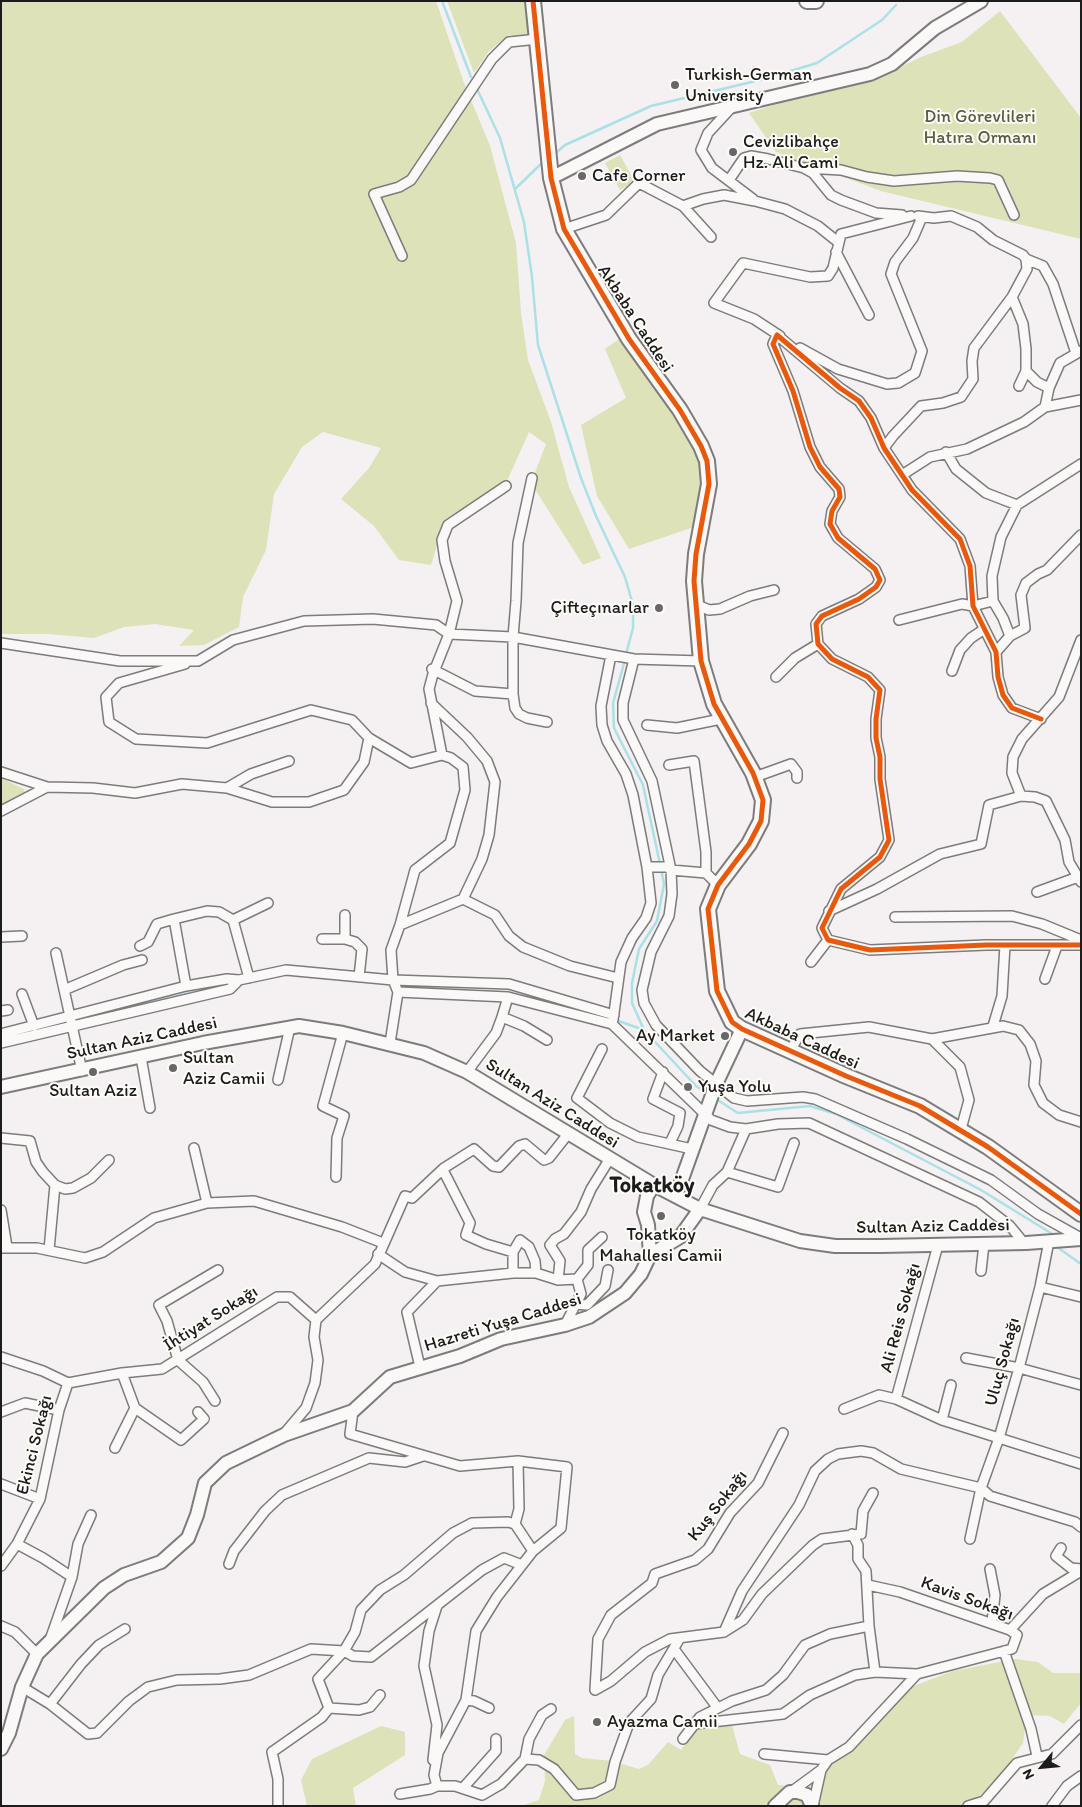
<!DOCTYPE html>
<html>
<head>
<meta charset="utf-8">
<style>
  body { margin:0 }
  #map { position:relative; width:1082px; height:1807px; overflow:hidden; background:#f5f0f1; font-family:Itim,sans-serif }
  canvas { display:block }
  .frame { position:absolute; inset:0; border:2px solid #1c1c1c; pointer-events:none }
  .north { position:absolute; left:1017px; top:1742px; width:50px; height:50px; -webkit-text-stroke:4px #fdfcf7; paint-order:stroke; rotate:242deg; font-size:14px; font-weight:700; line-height:20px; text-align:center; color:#1c1c1c }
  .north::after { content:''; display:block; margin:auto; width:18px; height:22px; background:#1c1c1c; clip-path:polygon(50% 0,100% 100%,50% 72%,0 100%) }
</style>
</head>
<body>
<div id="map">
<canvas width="1082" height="1807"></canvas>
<div class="frame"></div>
<div class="north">N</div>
</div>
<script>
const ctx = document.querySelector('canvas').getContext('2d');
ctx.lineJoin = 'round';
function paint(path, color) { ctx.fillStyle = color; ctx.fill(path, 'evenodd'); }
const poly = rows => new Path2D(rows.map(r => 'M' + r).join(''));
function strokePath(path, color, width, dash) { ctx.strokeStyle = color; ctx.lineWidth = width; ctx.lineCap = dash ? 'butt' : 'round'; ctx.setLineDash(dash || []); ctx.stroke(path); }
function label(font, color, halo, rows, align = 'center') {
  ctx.font = font + ' Itim,sans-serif'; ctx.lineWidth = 4; ctx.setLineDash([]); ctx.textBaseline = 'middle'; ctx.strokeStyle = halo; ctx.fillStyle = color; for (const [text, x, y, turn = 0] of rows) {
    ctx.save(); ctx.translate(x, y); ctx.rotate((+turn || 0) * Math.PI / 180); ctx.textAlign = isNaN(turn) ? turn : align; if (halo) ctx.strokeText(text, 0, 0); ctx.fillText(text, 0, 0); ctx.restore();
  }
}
paint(poly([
  [1,1,436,1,464,83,490,146,516,243,521,313,528,360,551,422,569,487,601,558,583,565,531,483,546,444,529,432,507,481,445,519,431,565,399,560,374,526,341,499,369,468,381,448,323,432,302,447,274,494,266,550,243,597,239,627,204,645,179,646,194,630,155,624,124,627,94,638,48,634,1,634],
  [447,1,526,1,531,35,509,35,489,51,474,73],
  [1000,11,1081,118,1081,239,881,191,776,152,749,113,787,100,880,77,921,57,962,42],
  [620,155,635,182,620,190,605,163],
  [619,339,665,397,700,452,705,480,697,526,629,549,597,496,581,425,626,398,605,349],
  [1,778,24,789,26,798,1,813],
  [1015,1659,1038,1662,1053,1673,1081,1673,1081,1703,1064,1724,1050,1716,1027,1715,1023,1743,1002,1774,977,1798,964,1806,521,1806,539,1800,545,1781,544,1755,565,1720,574,1716,575,1754,582,1758,612,1761,639,1769,648,1765,668,1742,681,1750,696,1728,716,1724,732,1725,740,1754,770,1765,778,1785,794,1786,826,1770,876,1725,911,1687,953,1671],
  [381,1726,405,1732,405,1755,353,1788,356,1806,307,1806,301,1780,312,1759]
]), '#dee2b8');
strokePath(poly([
  [442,1,471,77],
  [478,91,500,138,524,222,532,277,538,345,581,478,596,516,625,577,633,605,633,628,626,654],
  [556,153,565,145,651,106,764,79,817,63,882,20,896,5],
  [515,189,543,162],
  [625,660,613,703,614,728,643,785,660,864],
  [616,1020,644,1030,696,1086,707,1093],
  [74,1021,231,983],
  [57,1024,68,1022],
  [644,1030,632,1003,632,983,639,949,657,921,664,884,661,869],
  [716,1099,738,1113,810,1106,836,1114,981,1190,1054,1235],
  [1057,1247,1081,1264]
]), '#aae1e7', 2.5);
const street = poly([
  [732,107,708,133,701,150,712,168,753,199],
  [805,168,841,170,867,177,894,181,957,176,990,178,998,180,1014,215],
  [729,180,744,158,751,156,768,159,804,168,813,173,831,195,841,200,876,213,902,215],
  [683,206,703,199,724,195,755,201,785,209,818,226,838,242],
  [564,229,606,215,639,183,683,206,711,237],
  [836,252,869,315],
  [402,256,374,194,399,187,411,180,492,59,509,42,538,39],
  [1026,259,1043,266,1053,284,1076,353],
  [1012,297,1023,324,1026,349,1026,371,1019,386],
  [780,336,754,319,714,303,743,263,810,277,828,276,833,268,841,234,911,216],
  [800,348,838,369,887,384,898,383,915,373,922,351,891,274,895,262,913,238,922,217],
  [1026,371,1037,382,1049,388],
  [1045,407,1081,400],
  [884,448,893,436,921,406,943,403,961,397,973,379,972,361,974,348,1012,297,1027,269,1026,259,1023,255,993,240,977,227,951,216,934,218,918,216],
  [946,452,956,469,986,493,1017,505,1081,464],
  [902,475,930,457,967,449,1024,422,1045,407,1049,388,1060,363,1081,351],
  [532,478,518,543,516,601,513,637,513,694,515,708,519,714,527,718,547,722],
  [695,604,709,610,720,609,750,596,774,590],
  [899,620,962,604,973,606,993,601],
  [1010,636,1003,618,993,601,992,576,1001,537,1017,505],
  [1081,640,1059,697,1022,739,1013,757,1012,773,1021,796,1035,797,1046,801,1065,840,1069,862,1081,882],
  [1,643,120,661,198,661,233,640,304,621,373,619,436,625,449,634,513,637,634,659,701,661],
  [996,652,1010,636,1025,628,1021,595,1026,583,1038,574,1047,570,1081,535],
  [611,655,601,706,602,725,607,741,626,774,633,795,647,867,651,903,646,918,632,938,621,962,613,1020],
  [634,659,623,703,623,720,652,781,671,870,672,894,669,916,651,952,642,990,644,1003,656,1025,700,1071,734,1098,747,1101,803,1097,815,1099,907,1139,991,1180,1038,1214,1081,1238],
  [185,664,119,683,106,697,109,722,136,739,207,743,311,710,352,720,369,738,411,763,442,755,451,758,463,767,465,790,450,843,415,870,400,925],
  [432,669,475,691,513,694],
  [952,671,960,650,971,638,983,630],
  [776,677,795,658,818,644],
  [431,703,467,737,487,761,495,782,489,835,482,859,463,899],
  [1041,719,1012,708,1003,695,998,677,996,652,973,606,970,566,960,539,912,490,884,448,871,418,859,401,840,388,777,335,773,344,793,391,810,447,820,467,839,489,840,497,832,511,830,524,838,538,875,569,880,580,876,587,859,599,822,616,816,624,818,644,832,659,868,677,880,690,876,719,876,738,880,757,880,779,889,840,880,857,841,889,822,928,828,940,870,950,986,945,1081,945],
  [647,725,677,728,721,719],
  [442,755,429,689,433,674,449,634,457,601,445,561,442,540,448,525,506,486],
  [669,765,694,761,706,852,706,873],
  [1,772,47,787,93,788,135,793,182,784,227,788,272,802,309,802,344,790,364,762,369,738],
  [755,777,791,764,797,772,797,778],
  [227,788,251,774,289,761],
  [1,811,47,787],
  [647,867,667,867,671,870,706,873,718,885],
  [1037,892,1078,877],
  [829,911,877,889,940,854,981,844,989,805,1021,796],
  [345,915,345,939],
  [895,917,1012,916,1042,924,1081,940],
  [233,920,268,903],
  [1,937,22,936],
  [322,939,345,939,355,942,362,949,359,977],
  [140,946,148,942,157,924,174,919],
  [56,953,82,1071],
  [811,962,828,940],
  [1045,979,1057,946],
  [186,986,174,919,207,911,219,912,233,920,249,978],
  [64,990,123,965,142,960],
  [398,992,508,997,612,1024,711,1120,730,1127,746,1129,778,1124,809,1123,979,1202,1010,1226,1024,1243],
  [22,994,34,1026],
  [1,1011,8,1010],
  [502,1017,508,997],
  [993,1026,1002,996,1005,945],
  [1,1034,186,986,227,979,239,980,286,970,393,980,509,984,614,1015],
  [932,1039,960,1067,969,1100,961,1129],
  [1,1043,230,989,239,980],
  [390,1043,398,992,393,980,391,950,400,925,463,899,495,915,509,936,523,947,570,966,618,978],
  [602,1049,577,1098,610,1123,638,1137,692,1149],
  [790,1051,800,1034,869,1027,932,1039,1003,1026,1019,1030,1030,1044,1036,1061,1034,1085,1043,1103,1059,1115,1081,1122],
  [141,1057,150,1108],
  [467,1072,496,1033,502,1017,524,1026,547,1040],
  [663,1072,653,1099,680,1113,678,1126,670,1143],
  [278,1080,290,1027],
  [1,1138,30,1141,36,1162,43,1172,55,1185,65,1189,73,1188,91,1178,109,1160],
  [194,1148,207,1203],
  [443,1170,470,1223,466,1235,486,1244,513,1252],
  [727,1172,778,1187,794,1143],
  [336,1177,337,1138,344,1116,323,1106,343,1033],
  [700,1209,713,1185,727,1172,746,1129],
  [1,1210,7,1247],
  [1,1248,37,1248,85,1258,103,1252,154,1218,207,1203,254,1201,342,1227,383,1243],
  [49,1250,55,1185],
  [378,1254,405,1272,437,1281,513,1273,536,1273,558,1280,577,1279,581,1294,565,1325],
  [981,1271,984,1244],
  [513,1273,513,1252,520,1240,529,1247,535,1261,536,1273],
  [577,1279,588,1265,588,1250,602,1237],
  [558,1280,560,1261,550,1245,555,1239,564,1234,581,1212,591,1189,609,1160],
  [1040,1287,1081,1297],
  [575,1304,587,1305,605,1286,608,1270],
  [1,1357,43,1371,68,1383,122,1373,162,1369,277,1297,290,1297,316,1320],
  [966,1358,1019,1368,1081,1385],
  [420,1367,407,1312,437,1281],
  [122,1373,135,1408,181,1440,204,1419,198,1412],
  [896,1399,938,1245],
  [215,1401,203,1382,178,1360,167,1321,159,1305,218,1270],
  [844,1409,879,1395,896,1399,942,1420,1081,1464],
  [353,1411,350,1434,460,1466,518,1461,567,1467,561,1528,533,1551,497,1597,476,1631,466,1700,438,1753,434,1775,437,1786,455,1786,482,1795,501,1784,525,1759,529,1739,542,1715,551,1709],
  [1,1412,25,1403,59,1410],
  [942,1420,951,1385],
  [284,1434,306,1408,315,1383,318,1360,314,1337,316,1320,375,1264,405,1196,412,1198,444,1168,474,1149,493,1166,499,1167,519,1146,525,1144,544,1160,549,1158,568,1134],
  [115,1448,135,1408],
  [1,1484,40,1499],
  [873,1493,863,1511,861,1534,822,1539,813,1545,762,1594,743,1620,724,1632,742,1591,799,1505,815,1471,828,1459,838,1454,861,1451,873,1453,901,1469,981,1488,990,1496,1075,1522,1081,1527],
  [515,1524,519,1509,518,1461],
  [852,1534,858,1545,858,1559,866,1571,869,1626,875,1672,917,1674],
  [970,1539,981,1488,999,1438,1019,1368,1040,1287,1049,1241],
  [17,1544,43,1558,72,1577],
  [1061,1548,1056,1556,1071,1568,1081,1569],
  [229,1564,234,1551,265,1511,282,1495,369,1458,405,1462,423,1456],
  [1,1566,17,1544,40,1499,59,1410,68,1383],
  [990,1569,995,1595,992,1622],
  [1,1626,15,1632,37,1654],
  [1010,1630,1043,1594,1081,1571],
  [51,1637,72,1577,78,1544,91,1515],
  [674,1649,717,1707],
  [1004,1651,1031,1729,1037,1756],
  [22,1687,50,1704,88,1734,97,1733,129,1701,148,1687,177,1680,220,1679,249,1675,311,1649,344,1651,353,1656,371,1657,482,1570,504,1558,522,1565],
  [595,1690,598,1639,611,1615,652,1583,655,1574,695,1560,708,1549,730,1513,758,1483,783,1433],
  [595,1690,611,1681,645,1652,670,1639,724,1632],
  [466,1700,474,1701,489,1708],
  [50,1704,81,1664,99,1645,125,1629],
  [329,1708,359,1710,370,1707,380,1695],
  [694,1724,783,1714,810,1695,855,1675,875,1672],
  [683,1739,700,1717,732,1701,766,1690,783,1675,805,1645,830,1634,869,1626],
  [764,1754,828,1760],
  [525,1759,539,1760,554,1769,576,1795,594,1793,610,1785,615,1762,629,1723,651,1699,658,1675,680,1638],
  [433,1760,437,1725,424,1666,429,1631,437,1606],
  [463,1788,496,1751,496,1739],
  [791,1792,821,1770,828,1760,849,1747,917,1674,1012,1649,1017,1635,1010,1630,900,1592,868,1585],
  [400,1794,430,1789,437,1786],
  [278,1806,278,1779,272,1752,322,1717,329,1708,318,1679,344,1651,355,1632,361,1610,380,1590,404,1575,453,1533,472,1523,508,1522,515,1524,533,1551],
  [813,1806,821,1770],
  [968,1806,984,1801,1017,1763,1052,1754,1081,1725],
  [1052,1806,1067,1786,1081,1776]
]);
const secondary = poly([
  [551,178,657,124,870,74,892,64,935,28,981,1],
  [1,1087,203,1043,299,1026,343,1033,424,1053,467,1072,654,1185,700,1209,800,1241,835,1246,881,1246,1026,1243,1081,1239],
  [676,1196,716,1084,742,1029],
  [650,1255,680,1237,700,1209],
  [1,1749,9,1733,22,1687,37,1654,104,1588,124,1575,161,1562,188,1538,197,1515,205,1483,226,1463,284,1435,353,1411,390,1377,460,1356,501,1339,565,1325,589,1317,625,1293,641,1274,650,1255,648,1225,644,1212,647,1196,654,1185],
  [775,1806,790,1792,798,1792,807,1795,812,1806]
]);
const primary = poly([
  [533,1,551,178,564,229,629,339,680,410,701,446,707,461,709,484,696,554,694,581,701,661,714,704,753,773,763,800,761,821,749,844,718,885,708,909,717,991,732,1022,742,1029,846,1076,920,1106,988,1147,1081,1214],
  [807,1,816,1]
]);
strokePath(street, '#7e7b7c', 12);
strokePath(secondary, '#7e7b7c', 16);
strokePath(primary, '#7e7b7c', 18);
strokePath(street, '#faf9f8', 9);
strokePath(secondary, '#faf9f8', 12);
strokePath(primary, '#faf9f8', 14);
strokePath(poly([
  [533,1,551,178,564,229,629,339,680,410,701,446,707,461,709,484,696,554,694,581,701,661,714,704,753,773,763,800,761,821,749,844,718,885,708,909,717,991,732,1022,742,1029,846,1076,920,1106,988,1147,1081,1214],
  [1041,719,1012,708,1003,695,998,677,996,652,973,606,970,566,960,539,912,490,884,448,871,418,859,401,840,388,777,335,773,344,793,391,810,447,820,467,839,489,840,497,832,511,830,524,838,538,875,569,880,580,876,587,859,599,822,616,816,624,818,644,832,659,868,677,880,690,876,719,876,738,880,757,880,779,889,840,880,857,841,889,822,928,828,940,870,950,986,945,1081,945]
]), '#e8590c', 5);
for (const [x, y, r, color] of [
  [675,85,5,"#686667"],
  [733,152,5,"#686667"],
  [582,176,5,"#686667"],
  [659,608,5,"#686667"],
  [725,1036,5,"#686667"],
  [173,1068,5,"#686667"],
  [93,1072,5,"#686667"],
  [688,1087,5,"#686667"],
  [661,1216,5,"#686667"],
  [597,1722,5,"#686667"]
]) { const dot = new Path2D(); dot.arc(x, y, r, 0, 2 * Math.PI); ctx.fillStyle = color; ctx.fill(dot); strokePath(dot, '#fdfcf7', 2); }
label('18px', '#1c1c1c', '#fdfcf7', [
  ["Turkish-German",685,75],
  ["University",685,96],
  ["Cevizlibahçe",743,142],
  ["Hz. Ali Cami",743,163],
  ["Cafe Corner",592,176],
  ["Çifteçınarlar",649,608,"right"],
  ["Ay Market",715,1036,"right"],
  ["Sultan",183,1058],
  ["Aziz Camii",183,1079],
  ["Yuşa Yolu",698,1087],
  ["Sultan Aziz",93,1091,"center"],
  ["Tokatköy",661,1235,"center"],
  ["Mahallesi Camii",661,1256,"center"],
  ["Ayazma Camii",607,1722]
], 'left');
label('18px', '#5a5d42', '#fdfcf7', [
  ["Din Görevlileri",980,117],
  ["Hatıra Ormanı",980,138]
]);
label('18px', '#1c1c1c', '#fdfcf7', [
  ["Akbaba Caddesi",635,319,57],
  ["Sultan Aziz Caddesi",142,1039,-12],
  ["Akbaba Caddesi",802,1039,25],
  ["Sultan Aziz Caddesi",552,1104,32],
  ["Sultan Aziz Caddesi",933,1227,-1],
  ["Ali Reis Sokağı",901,1318,-75],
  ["İhtiyat Sokağı",211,1319,-32],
  ["Hazreti Yuşa Caddesi",503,1323,-17],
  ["Uluç Sokağı",1003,1362,-75],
  ["Ekinci Sokağı",35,1445,-76],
  ["Kuş Sokağı",718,1506,-52],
  ["Kavis Sokağı",967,1599,20]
]);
label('bold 22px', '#1c1c1c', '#fdfcf7', [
  ["Tokatköy",652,1186]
]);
</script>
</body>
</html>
